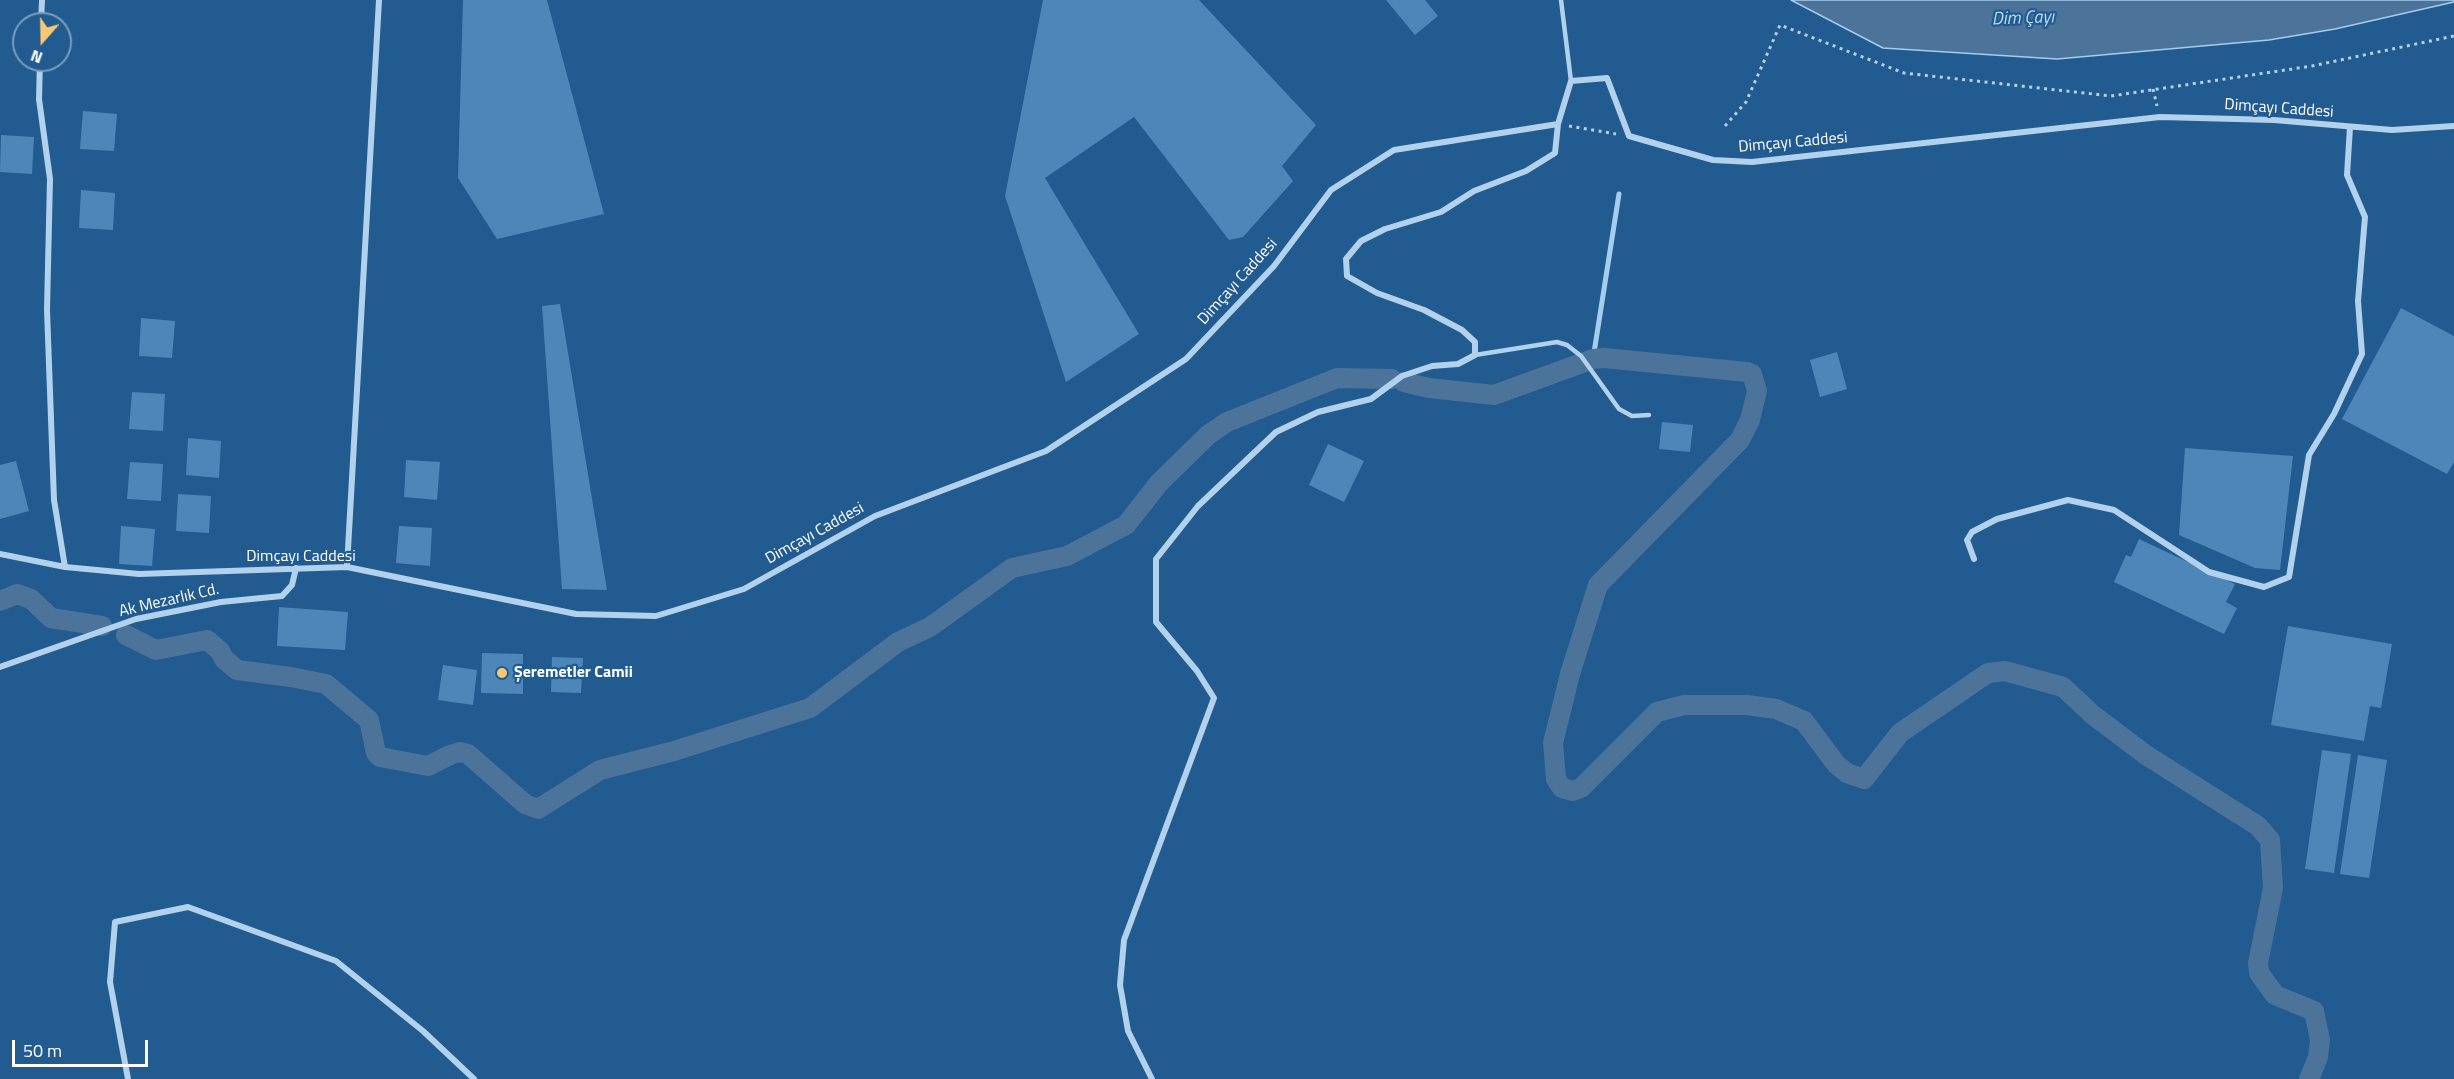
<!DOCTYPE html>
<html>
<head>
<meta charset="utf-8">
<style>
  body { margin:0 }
  #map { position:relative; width:2454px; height:1079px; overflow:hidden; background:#215b90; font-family:"Titillium Web",sans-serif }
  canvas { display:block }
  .north { position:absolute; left:12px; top:12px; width:60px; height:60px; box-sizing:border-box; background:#215b90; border:2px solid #7a9dbc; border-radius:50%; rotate:200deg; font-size:16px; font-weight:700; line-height:24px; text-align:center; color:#fff }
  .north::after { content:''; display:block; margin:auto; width:21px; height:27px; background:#fac772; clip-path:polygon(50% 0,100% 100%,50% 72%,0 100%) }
  .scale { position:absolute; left:12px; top:1040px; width:136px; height:27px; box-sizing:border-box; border:3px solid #fff; border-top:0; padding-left:8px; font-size:18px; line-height:21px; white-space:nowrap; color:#fff; -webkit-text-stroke:4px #215b90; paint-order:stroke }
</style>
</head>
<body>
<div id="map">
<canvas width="2454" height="1079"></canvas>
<div class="north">N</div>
<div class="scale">50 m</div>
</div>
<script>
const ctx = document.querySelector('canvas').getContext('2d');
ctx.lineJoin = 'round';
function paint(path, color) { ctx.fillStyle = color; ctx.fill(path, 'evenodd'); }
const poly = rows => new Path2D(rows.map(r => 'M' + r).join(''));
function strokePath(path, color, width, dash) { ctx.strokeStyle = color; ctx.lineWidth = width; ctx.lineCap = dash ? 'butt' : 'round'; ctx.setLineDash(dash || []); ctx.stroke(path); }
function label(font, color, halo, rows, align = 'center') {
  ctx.font = font + ' "Titillium Web",sans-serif'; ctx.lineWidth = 4.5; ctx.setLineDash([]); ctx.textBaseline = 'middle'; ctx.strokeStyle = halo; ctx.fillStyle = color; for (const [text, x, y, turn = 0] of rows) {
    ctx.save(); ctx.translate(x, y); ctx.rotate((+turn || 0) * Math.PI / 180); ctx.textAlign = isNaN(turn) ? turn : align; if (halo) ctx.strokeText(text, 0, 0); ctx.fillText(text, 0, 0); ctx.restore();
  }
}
const water = poly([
  [1791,0,2454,0,2454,2,2335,29,2269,40,2057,59,1883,48,1791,0]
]);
paint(water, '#4c749a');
strokePath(water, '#a5cdee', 1.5);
strokePath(poly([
  [1593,359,1619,194]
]), '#a5cdee', 5);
strokePath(poly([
  [1404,382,1429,388,1494,395,1593,359,1604,358,1747,372,1752,374,1757,391,1750,420,1740,440,1598,585,1570,674,1553,743,1556,779,1562,788,1573,791,1581,788,1657,712,1684,705,1747,705,1776,709,1804,721,1836,764,1847,773,1864,779,1900,733,1988,673,2005,671,2063,687,2093,715,2146,755,2258,826,2270,840,2273,888,2258,963,2259,973,2275,995,2314,1011,2320,1040,2318,1057,2309,1079],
  [0,601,17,594,31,599,51,618,102,626],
  [126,635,156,650,207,640,220,651,224,659,237,670,291,677,326,684,369,720,376,753,380,757,428,766,450,755,460,752,468,754,525,804,538,809,600,770,674,751,810,708,898,642,930,627,1012,568,1067,556,1126,525,1159,483,1208,435,1227,422,1337,378,1392,379]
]), '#4c749a', 20);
paint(poly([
  [463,0,547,0,604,214,497,239,458,178],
  [1043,0,1199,0,1316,125,1282,166,1293,181,1243,237,1229,240,1134,117,1045,178,1139,334,1066,382,1005,196],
  [1386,0,1425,0,1438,16,1415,35],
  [83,111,117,114,114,151,80,149],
  [1,135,34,137,32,174,0,172],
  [81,190,115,193,113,230,79,228],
  [560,304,607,590,562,589,542,306],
  [2401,308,2454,336,2454,462,2447,474,2342,419],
  [141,318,175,321,172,358,139,356],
  [1837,352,1847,389,1820,397,1810,360],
  [132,392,165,394,163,431,129,429],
  [1662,422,1693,425,1690,452,1659,449],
  [188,438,221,441,219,478,186,475],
  [1328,444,1364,461,1344,502,1309,485],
  [2185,448,2293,456,2280,570,2255,568,2179,535],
  [406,460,440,462,437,500,404,497],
  [16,461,29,511,0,519,0,465],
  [130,462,163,464,161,501,127,499],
  [178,494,211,496,209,533,176,531],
  [121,526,155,529,152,566,119,564],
  [399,526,432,528,430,566,396,563],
  [2139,539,2235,584,2226,602,2237,608,2224,634,2114,582,2126,555,2131,557],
  [279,607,348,612,345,650,277,646],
  [2288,626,2392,644,2381,708,2370,706,2364,741,2271,725],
  [482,653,523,654,523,694,481,693],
  [552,657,583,658,581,693,551,692],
  [443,665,477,670,473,705,438,700],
  [2322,750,2351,754,2334,873,2305,869],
  [2358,755,2387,760,2369,878,2340,874]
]), '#4d87b9');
strokePath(poly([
  [2153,89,2157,106],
  [1569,126,1616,134],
  [1725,126,1746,102,1780,25,1904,73,2111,96,2312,66,2454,36]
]), '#b1d1ed', 3, [3, 4.5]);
strokePath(poly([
  [1561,0,1571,81],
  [1475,355,1557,342,1567,345,1581,356,1619,409,1632,416,1649,415]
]), '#b1d1ed', 4.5);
strokePath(poly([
  [41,24,42,0],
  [40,60,39,99,50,179,47,310,54,500,65,567],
  [0,554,65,567,139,574,347,567,576,614,656,616,744,589,875,516,1046,451,1186,359,1274,266,1331,190,1394,150,1558,124,1571,81,1607,78,1629,136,1713,160,1752,162,2160,117,2274,120,2392,130,2454,126],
  [1974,559,1967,540,1972,532,1997,519,2068,500,2114,510,2209,572,2264,587,2289,577,2309,455,2334,414,2362,354,2358,301,2365,217,2347,175,2350,127],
  [347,567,379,0],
  [0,667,136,619,221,602,282,596,292,585,296,568],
  [128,1079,110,982,115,922,188,907,336,961,423,1031,474,1079],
  [1152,1079,1128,1031,1120,985,1124,940,1214,698,1197,671,1156,622,1156,559,1198,506,1276,432,1318,412,1371,399,1402,376,1432,366,1458,364,1475,355,1475,342,1462,330,1424,310,1377,293,1347,276,1346,259,1361,241,1385,229,1441,212,1474,191,1526,171,1555,153,1558,124]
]), '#b1d1ed', 6);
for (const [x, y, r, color] of [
  [502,673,6,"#fac772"]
]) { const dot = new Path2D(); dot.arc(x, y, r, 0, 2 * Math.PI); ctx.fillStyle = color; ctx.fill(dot); strokePath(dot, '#215b90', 2); }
label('16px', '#fff', '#215b90', [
  ["Dimçayı Caddesi",2279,109,4],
  ["Dimçayı Caddesi",1793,143,-5],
  ["Dimçayı Caddesi",1238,282,-48],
  ["Dimçayı Caddesi",815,534,-29],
  ["Dimçayı Caddesi",301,557],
  ["Ak Mezarlık Cd.",169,601,-13]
]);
label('bold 16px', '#fff', '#215b90', [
  ["Şeremetler Camii",514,673]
], 'left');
label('italic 18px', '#bddbf4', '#215b90', [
  ["Dim Çayı",2023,19,-2]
]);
</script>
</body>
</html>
